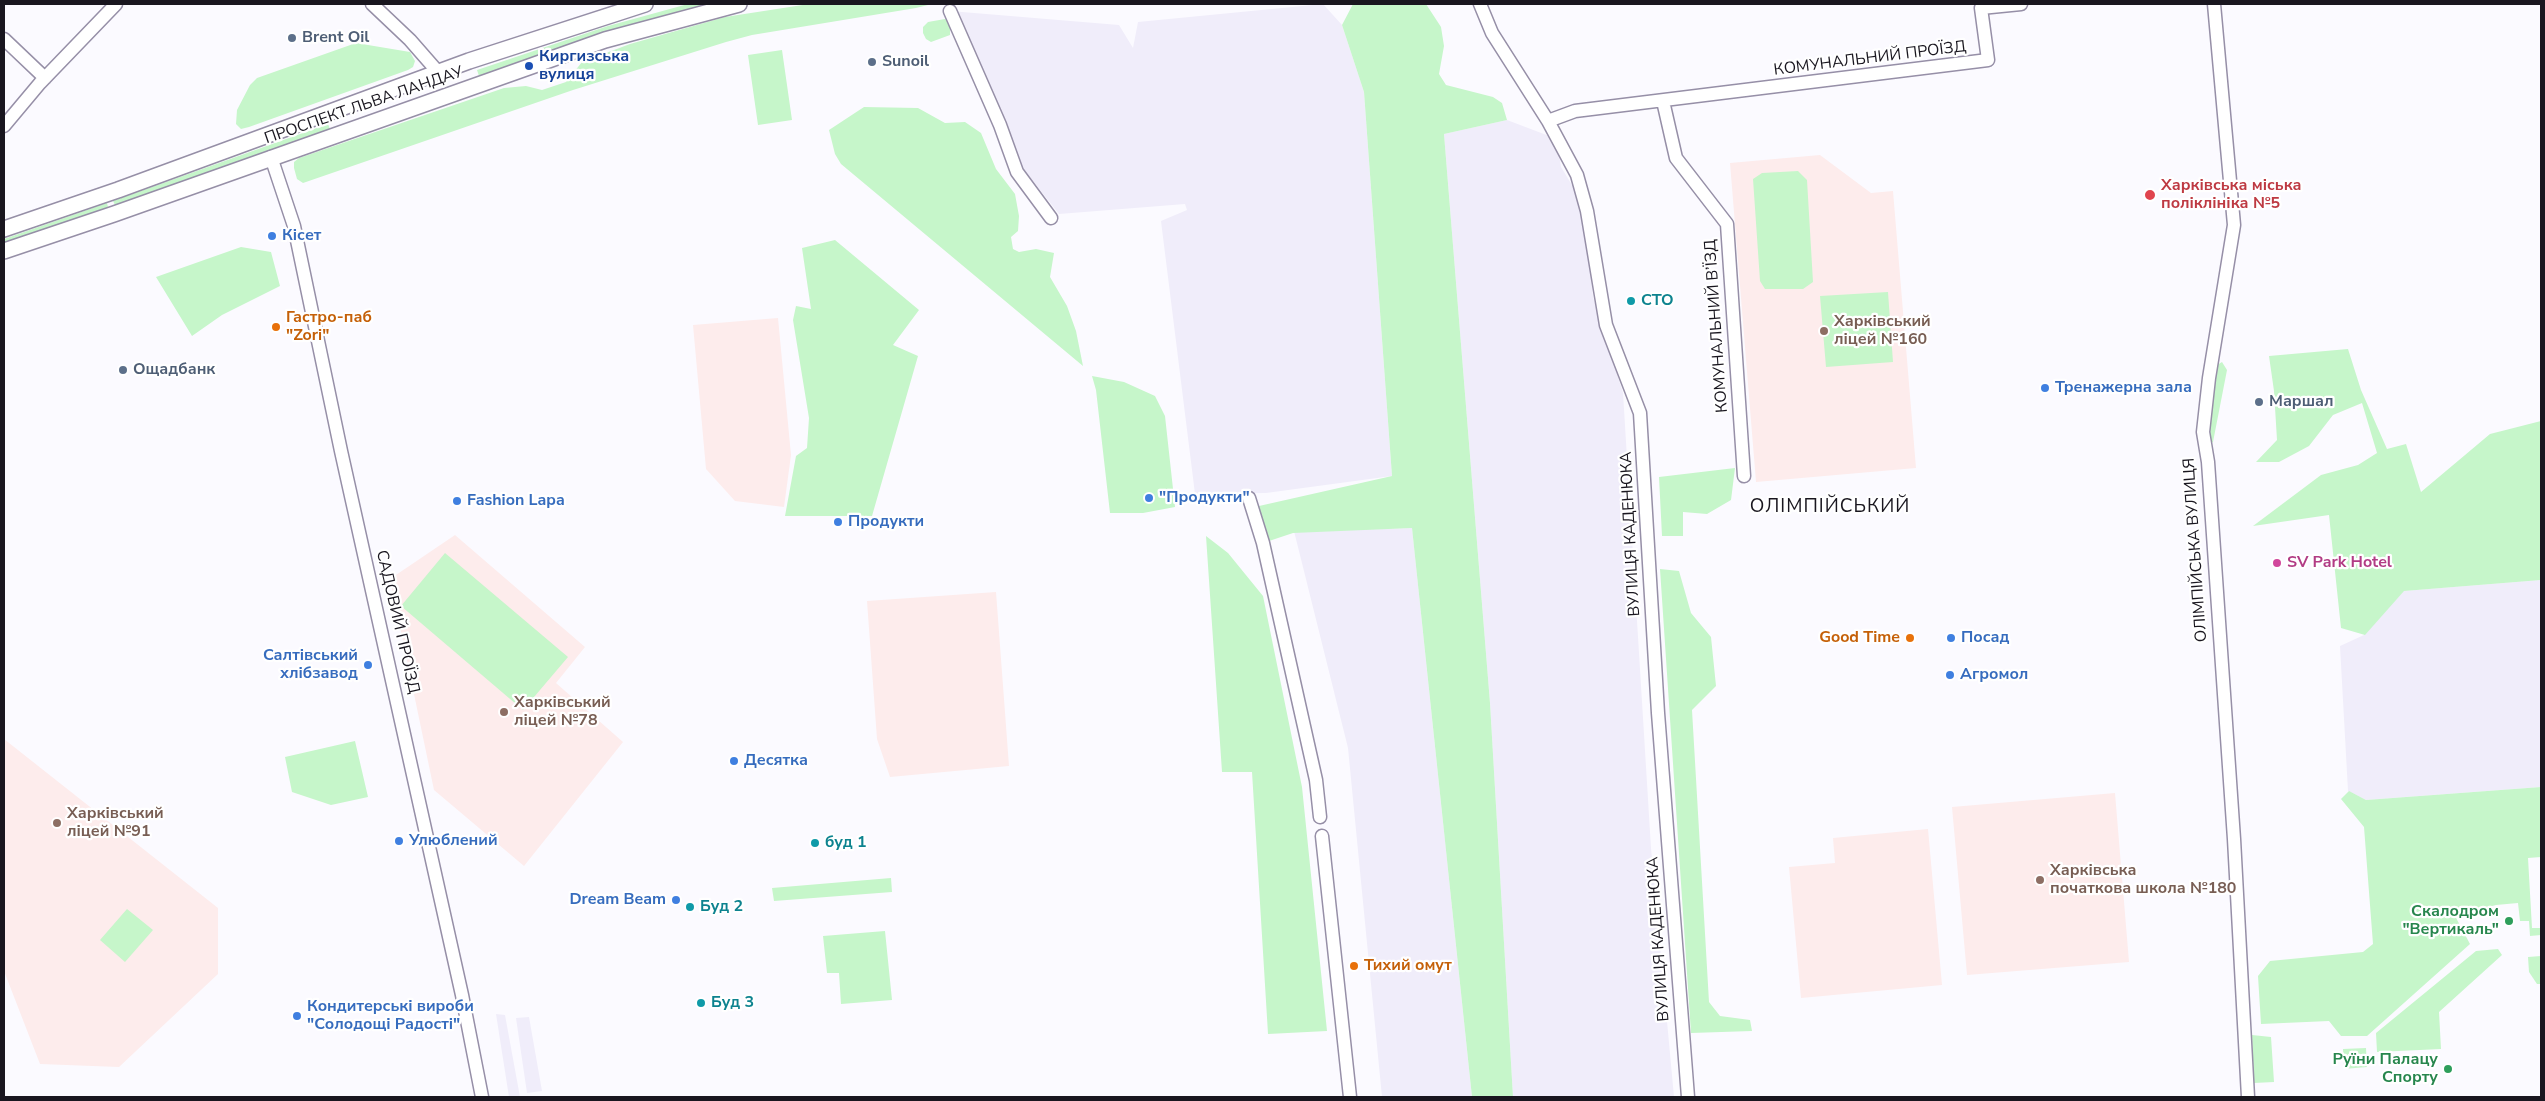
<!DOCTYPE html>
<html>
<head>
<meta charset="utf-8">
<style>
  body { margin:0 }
  #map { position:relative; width:2545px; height:1101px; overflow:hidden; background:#fbfaff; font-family:"Nunito Sans",sans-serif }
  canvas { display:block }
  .frame { position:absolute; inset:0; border:5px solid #19161f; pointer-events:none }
</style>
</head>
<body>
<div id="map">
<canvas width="2545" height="1101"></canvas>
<div class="frame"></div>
</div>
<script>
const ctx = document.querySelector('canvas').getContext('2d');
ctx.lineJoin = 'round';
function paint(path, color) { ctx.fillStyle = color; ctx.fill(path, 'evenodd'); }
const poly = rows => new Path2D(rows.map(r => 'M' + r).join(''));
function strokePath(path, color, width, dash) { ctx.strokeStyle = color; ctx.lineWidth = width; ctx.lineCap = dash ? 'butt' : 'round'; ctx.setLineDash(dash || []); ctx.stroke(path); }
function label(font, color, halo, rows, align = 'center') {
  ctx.font = font + ' "Nunito Sans",sans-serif'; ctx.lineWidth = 4.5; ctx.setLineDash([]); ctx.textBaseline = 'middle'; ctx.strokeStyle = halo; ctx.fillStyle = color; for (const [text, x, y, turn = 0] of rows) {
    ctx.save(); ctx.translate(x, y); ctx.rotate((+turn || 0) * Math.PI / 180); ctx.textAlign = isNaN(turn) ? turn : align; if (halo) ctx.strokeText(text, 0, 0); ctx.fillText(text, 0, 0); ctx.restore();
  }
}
paint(poly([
  [1323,4,1342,25,1364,92,1392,476,1266,493,1195,494,1161,221,1187,210,1185,204,1059,214,1021,166,975,51,956,25,950,11,1119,25,1133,48,1138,22],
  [1507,120,1557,139,1561,167,1584,205,1593,297,1623,393,1651,848,1674,1097,1513,1097,1490,703,1444,134],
  [1412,528,1472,1097,1382,1097,1348,748,1294,531],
  [2541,580,2541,787,2366,800,2348,791,2340,646,2364,635,2403,591],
  [496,1014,505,1015,520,1097,509,1097],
  [529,1017,542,1091,527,1093,516,1018]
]), '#f0edfa');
paint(poly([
  [1820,155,1871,193,1893,191,1916,468,1756,482,1730,163],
  [778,318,791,455,784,507,735,501,706,469,693,325],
  [455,535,585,647,556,683,623,742,524,866,434,790,390,579],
  [996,592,1009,766,890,777,877,739,867,601],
  [4,739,218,908,218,974,119,1067,40,1064,4,971],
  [2115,793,2129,962,1967,975,1952,807],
  [1928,829,1942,985,1801,998,1789,867,1835,863,1833,838]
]), '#fdecec');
paint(poly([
  [688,4,714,4,611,32,479,76,477,70,608,26],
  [809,4,932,4,916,8,752,35,726,42,573,90,303,183,297,179,294,168,294,162,299,158,504,88,526,86,542,90,566,82,582,62,630,44,725,17],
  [1353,4,1426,4,1441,27,1444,46,1439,74,1446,85,1493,97,1502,103,1507,120,1444,134,1490,703,1513,1097,1472,1097,1412,528,1293,533,1263,543,1259,506,1392,476,1364,92,1342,25],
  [945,19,950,22,950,35,931,42,926,39,923,33,923,27,928,22],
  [356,43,410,52,415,61,413,67,408,70,249,127,241,129,236,124,237,110,250,85,257,78],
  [782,50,792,120,758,125,748,55],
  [864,107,918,108,945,123,965,122,981,133,996,169,1015,194,1019,216,1018,231,1011,237,1013,249,1019,252,1036,249,1054,253,1050,277,1067,306,1076,331,1083,366,841,164,835,154,829,130],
  [328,124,330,129,115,205,113,201],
  [1798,171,1807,180,1813,282,1803,289,1765,289,1760,281,1753,179,1762,173],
  [107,203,108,207,4,244,4,239],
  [835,240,919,310,893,345,918,356,872,516,785,516,796,456,807,448,809,418,793,320,796,306,811,309,802,248],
  [241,247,271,252,280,286,222,315,192,336,156,277],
  [1888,292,1893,362,1826,367,1820,296],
  [2348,349,2361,390,2387,449,2406,444,2421,492,2490,434,2541,421,2541,580,2404,591,2365,635,2341,628,2329,515,2253,526,2321,475,2358,465,2377,453,2362,403,2333,415,2309,446,2279,462,2256,462,2277,440,2274,391,2269,356],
  [2222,362,2227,370,2213,442,2210,444,2208,416,2217,365],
  [1092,376,1124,382,1155,396,1165,416,1175,507,1143,513,1110,513,1096,390],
  [1735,468,1731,500,1707,514,1683,512,1683,536,1662,536,1659,477],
  [1206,536,1228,553,1263,596,1302,787,1327,1031,1268,1034,1252,772,1222,772],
  [445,553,568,657,523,710,401,606],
  [1660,569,1679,571,1691,613,1711,637,1716,686,1692,710,1709,1002,1720,1016,1750,1020,1752,1031,1691,1033],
  [355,741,368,797,331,805,292,792,285,757],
  [2541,787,2541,857,2528,858,2532,928,2541,928,2541,935,2530,936,2529,921,2520,921,2518,903,2496,905,2455,916,2470,944,2367,1036,2341,1036,2329,1021,2261,1024,2258,976,2270,961,2363,952,2373,944,2364,827,2341,799,2349,791,2366,800],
  [891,878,892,892,774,901,772,888],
  [127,909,153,930,125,962,100,940],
  [885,931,892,1000,841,1004,839,973,827,973,823,936],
  [2498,949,2502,955,2439,1012,2441,1049,2377,1052,2376,1033,2476,951],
  [2541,956,2541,984,2537,984,2529,972,2528,957],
  [2252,1035,2271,1037,2274,1082,2254,1083],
  [2366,1048,2367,1067,2344,1069,2343,1049]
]), '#c6f6ca');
const minor = poly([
  [372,4,410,40,438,72],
  [1480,4,1492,33,1548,121,1577,175,1587,211,1606,325,1640,413,1658,713,1688,1097],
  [2214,4,2234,225,2209,378,2203,432,2208,462,2234,839,2248,1097],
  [950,11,1000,125,1017,172,1051,218],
  [4,39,45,78],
  [1663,101,1676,158,1727,224,1744,476],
  [1548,121,1575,111,1988,60,1981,8,2021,4],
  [4,126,40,83,116,4],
  [271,157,294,226,341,451,462,995,482,1097],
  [1249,498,1263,543,1316,780,1320,817],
  [1322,836,1350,1097]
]);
const major = poly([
  [4,229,118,190,469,61,645,4],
  [4,251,114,214,605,40,739,4]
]);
strokePath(minor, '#968fa7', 15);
strokePath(major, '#968fa7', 18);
strokePath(minor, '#fff', 12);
strokePath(major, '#fff', 15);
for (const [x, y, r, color] of [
  [292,38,5,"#5c6f8a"],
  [872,62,5,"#5c6f8a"],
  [529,66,5,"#1a4fb4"],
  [2150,195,6,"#e0444e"],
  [272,236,5,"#3f7fe0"],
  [1631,301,5,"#0f9aa8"],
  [276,327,5,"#e8710a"],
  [1824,331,5,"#8d6e63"],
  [123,370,5,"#5c6f8a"],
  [2045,388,5,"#3f7fe0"],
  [2259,402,5,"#5c6f8a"],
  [1149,498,5,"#3f7fe0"],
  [457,501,5,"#3f7fe0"],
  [838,522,5,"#3f7fe0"],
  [2277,563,5,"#d1479c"],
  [1910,638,5,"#e8710a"],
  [1951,638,5,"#3f7fe0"],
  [368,665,5,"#3f7fe0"],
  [1950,675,5,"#3f7fe0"],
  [504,712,5,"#8d6e63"],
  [734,761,5,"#3f7fe0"],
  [57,823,5,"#8d6e63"],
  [399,841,5,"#3f7fe0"],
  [815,843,5,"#0f9aa8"],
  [2040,880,5,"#8d6e63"],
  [676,900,5,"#3f7fe0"],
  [690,907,5,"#0f9aa8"],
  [2509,921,5,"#2e9e5b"],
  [1354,966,5,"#e8710a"],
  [701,1003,5,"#0f9aa8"],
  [297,1016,5,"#3f7fe0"],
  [2448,1069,5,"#2e9e5b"]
]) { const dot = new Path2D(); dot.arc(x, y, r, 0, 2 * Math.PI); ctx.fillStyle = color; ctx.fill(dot); strokePath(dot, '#fff', 2); }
label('bold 16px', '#4e5e75', '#fff', [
  ["Brent Oil",302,38],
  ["Sunoil",882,62],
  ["Ощадбанк",133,370],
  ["Маршал",2269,402]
], 'left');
label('bold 16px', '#164399', '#fff', [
  ["Киргизська",539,57],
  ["вулиця",539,75]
], 'left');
label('16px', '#19161f', '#fff', [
  ["КОМУНАЛЬНИЙ ПРОЇЗД",1870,59,-7],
  ["ПРОСПЕКТ ЛЬВА ЛАНДАУ",364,106,-19],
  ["КОМУНАЛЬНИЙ В’ЇЗД",1717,326,-94],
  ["ВУЛИЦЯ КАДЕНЮКА",1631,534,-93],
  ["ОЛІМПІЙСЬКА ВУЛИЦЯ",2196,550,-94],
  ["САДОВИЙ ПРОЇЗД",397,622,77],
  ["ВУЛИЦЯ КАДЕНЮКА",1659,939,-94]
]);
label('bold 16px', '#be3a42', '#fff', [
  ["Харківська міська",2161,186],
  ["поліклініка №5",2161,204]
], 'left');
label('bold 16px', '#366cbe', '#fff', [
  ["Кісет",282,236],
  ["Тренажерна зала",2055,388],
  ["\"Продукти\"",1159,498],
  ["Fashion Lapa",467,501],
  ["Продукти",848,522],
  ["Посад",1961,638],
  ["Салтівський",358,656,"right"],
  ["хлібзавод",358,674,"right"],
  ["Агромол",1960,675],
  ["Десятка",744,761],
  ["Улюблений",409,841],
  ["Dream Beam",666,900,"right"],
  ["Кондитерські вироби",307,1007],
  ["\"Солодощі Радості\"",307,1025]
], 'left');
label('bold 16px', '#0d838f', '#fff', [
  ["СТО",1641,301],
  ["буд 1",825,843],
  ["Буд 2",700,907],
  ["Буд 3",711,1003]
], 'left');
label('bold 16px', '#c56008', '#fff', [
  ["Гастро-паб",286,318],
  ["\"Zori\"",286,336],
  ["Good Time",1900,638,"right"],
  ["Тихий омут",1364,966]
], 'left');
label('bold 16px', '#785e54', '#fff', [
  ["Харківський",1834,322],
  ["ліцей №160",1834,340],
  ["Харківський",514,703],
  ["ліцей №78",514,721],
  ["Харківський",67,814],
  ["ліцей №91",67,832],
  ["Харківська",2050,871],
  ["початкова школа №180",2050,889]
], 'left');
label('bold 16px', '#b23c85', '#fff', [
  ["SV Park Hotel",2287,563]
], 'left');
label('bold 16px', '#27864d', '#fff', [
  ["Скалодром",2499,912],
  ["\"Вертикаль\"",2499,930],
  ["Руїни Палацу",2438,1060],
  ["Спорту",2438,1078]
], 'right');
ctx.letterSpacing = '1px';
label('19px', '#19161f', '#fff', [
  ["ОЛІМПІЙСЬКИЙ",1830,507]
]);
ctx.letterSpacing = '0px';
</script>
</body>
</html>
